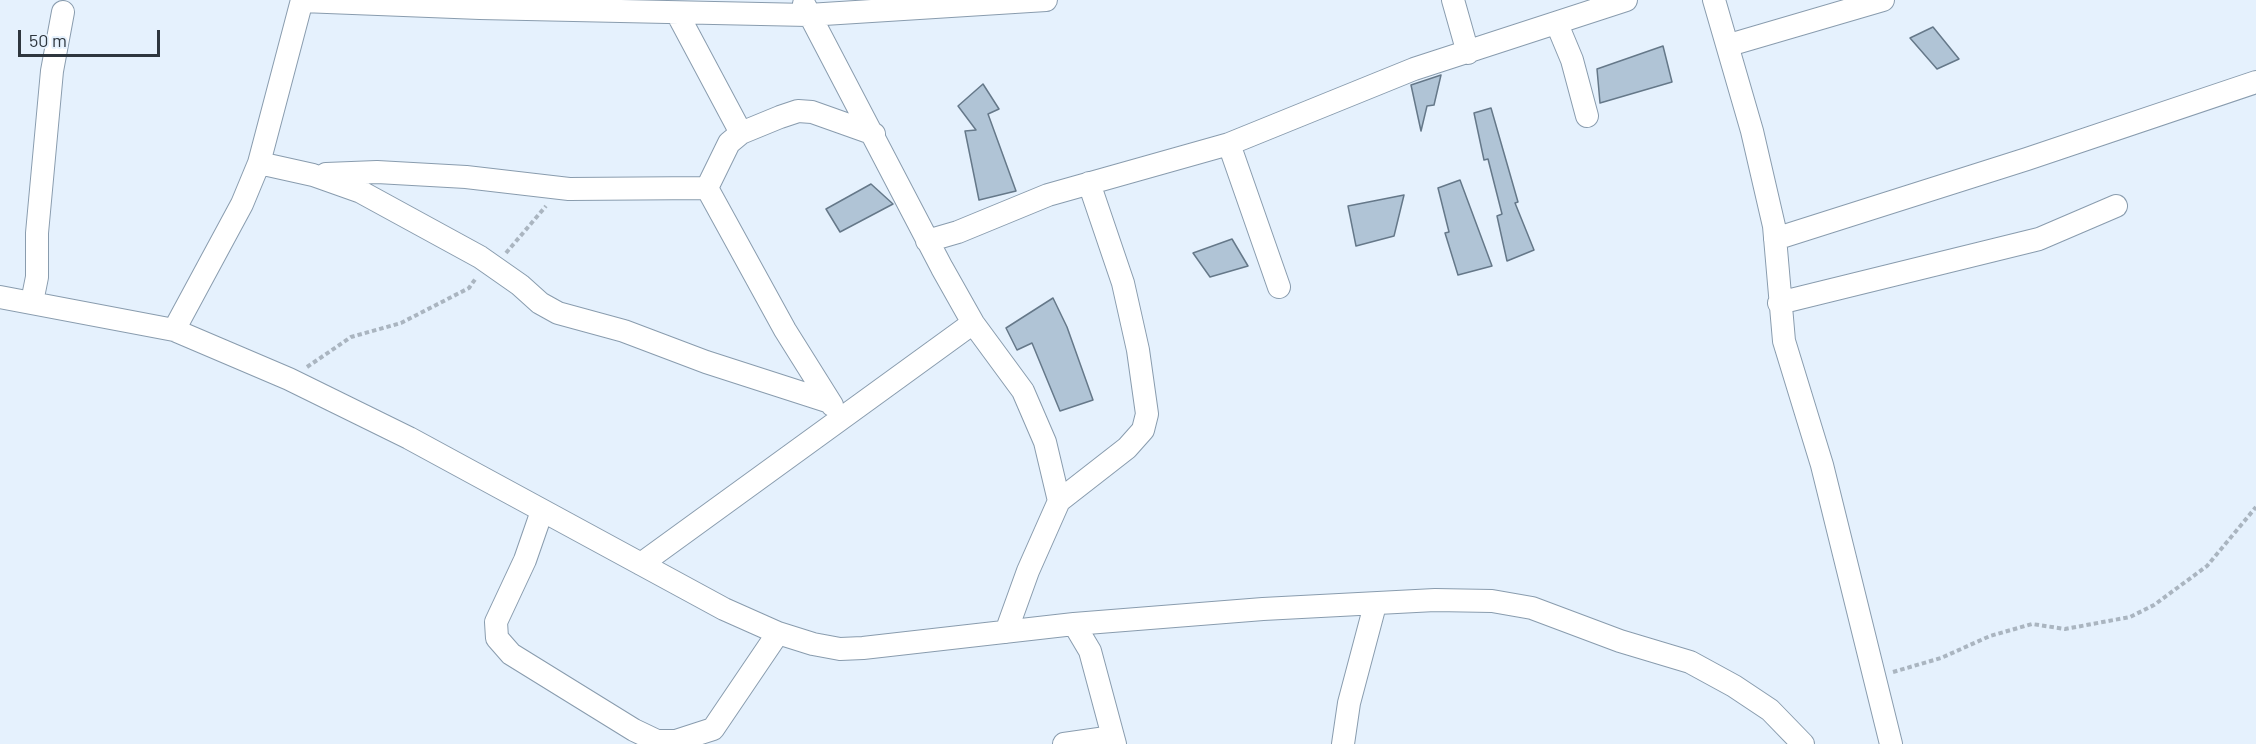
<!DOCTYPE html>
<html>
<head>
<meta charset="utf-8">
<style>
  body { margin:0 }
  #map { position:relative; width:2256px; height:744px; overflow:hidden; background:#e5f1fd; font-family:Barlow,sans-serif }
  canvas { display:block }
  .scale { position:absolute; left:18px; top:30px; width:142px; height:27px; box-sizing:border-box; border:3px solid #2e363e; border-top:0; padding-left:8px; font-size:18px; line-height:21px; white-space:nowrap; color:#2e363e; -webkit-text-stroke:4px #e5f1fd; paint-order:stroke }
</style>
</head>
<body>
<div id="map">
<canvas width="2256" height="744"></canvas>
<div class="scale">50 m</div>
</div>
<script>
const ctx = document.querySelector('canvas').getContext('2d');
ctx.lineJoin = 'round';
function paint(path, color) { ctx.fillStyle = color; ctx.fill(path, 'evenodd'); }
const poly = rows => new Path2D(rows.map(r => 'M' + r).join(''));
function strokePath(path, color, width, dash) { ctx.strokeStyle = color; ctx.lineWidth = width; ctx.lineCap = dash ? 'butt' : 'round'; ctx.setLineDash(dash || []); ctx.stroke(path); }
const building = poly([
  [1933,27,1959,59,1937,69,1910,38,1933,27],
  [1663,46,1672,82,1600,103,1597,69,1663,46],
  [1441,75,1434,105,1427,106,1421,131,1411,85,1441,75],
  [983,84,999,109,988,114,1016,191,979,200,965,131,976,130,958,106,983,84],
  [1491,108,1518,202,1515,203,1534,250,1507,261,1497,216,1502,214,1488,159,1484,160,1474,113,1491,108],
  [1460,180,1492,266,1458,275,1445,233,1449,232,1438,188,1460,180],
  [871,184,893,204,840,232,826,209,871,184],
  [1404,195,1394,236,1356,246,1348,206,1404,195],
  [1232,239,1248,266,1210,277,1193,253,1232,239],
  [1053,298,1067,327,1093,400,1060,411,1032,343,1017,350,1006,328,1053,298]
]);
paint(building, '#b0c4d6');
strokePath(building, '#657889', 1.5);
const street = poly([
  [1453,0,1468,53],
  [1714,0,1752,131,1774,226,1784,341,1822,465,1891,744],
  [302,1,480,8,808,15,1046,0],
  [804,4,942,268,973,323,1023,391,1045,442,1059,501,1028,571,1006,632],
  [677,13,741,133],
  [1557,24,1572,60,1587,116],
  [1736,43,1883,0],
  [1229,144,1279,287],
  [259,163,313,175,361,192,480,257,520,285,540,303,558,313,624,331,706,362,827,401],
  [326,174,377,172,466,177,569,189,707,188],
  [707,188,785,330,832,405],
  [707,188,729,143,741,133,780,117,798,111,812,112,874,134],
  [1775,239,2027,159,2256,82],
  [927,241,958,232,1048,195,1229,144,1414,69,1626,0],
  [0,297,174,330,289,379,409,438,724,609,778,633,813,644,840,649,863,648,1074,624,1263,609,1435,600,1492,601,1532,608,1620,641,1690,662,1734,686,1770,710,1803,744],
  [32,302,37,277,37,233,52,71,63,12],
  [1779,303,2039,239,2116,206],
  [174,330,242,204,259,163,302,0],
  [1059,501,1127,448,1143,430,1147,414,1138,350,1123,283,1089,183],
  [542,511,525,560,496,622,497,638,511,654,634,730,657,741,676,741,713,729,778,633],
  [641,564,973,323],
  [1074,624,1090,651,1115,744],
  [1064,744,1113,737],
  [1343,744,1349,703,1375,605]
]);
strokePath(street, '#899cae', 24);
strokePath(poly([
  [506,253,546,206],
  [307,367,351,337,401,323,469,288,476,278],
  [1893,672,1941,658,1990,636,2032,624,2065,629,2130,617,2154,605,2207,566,2256,507]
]), '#aab5c0', 4, [4.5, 3]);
strokePath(street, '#fff', 22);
</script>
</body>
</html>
